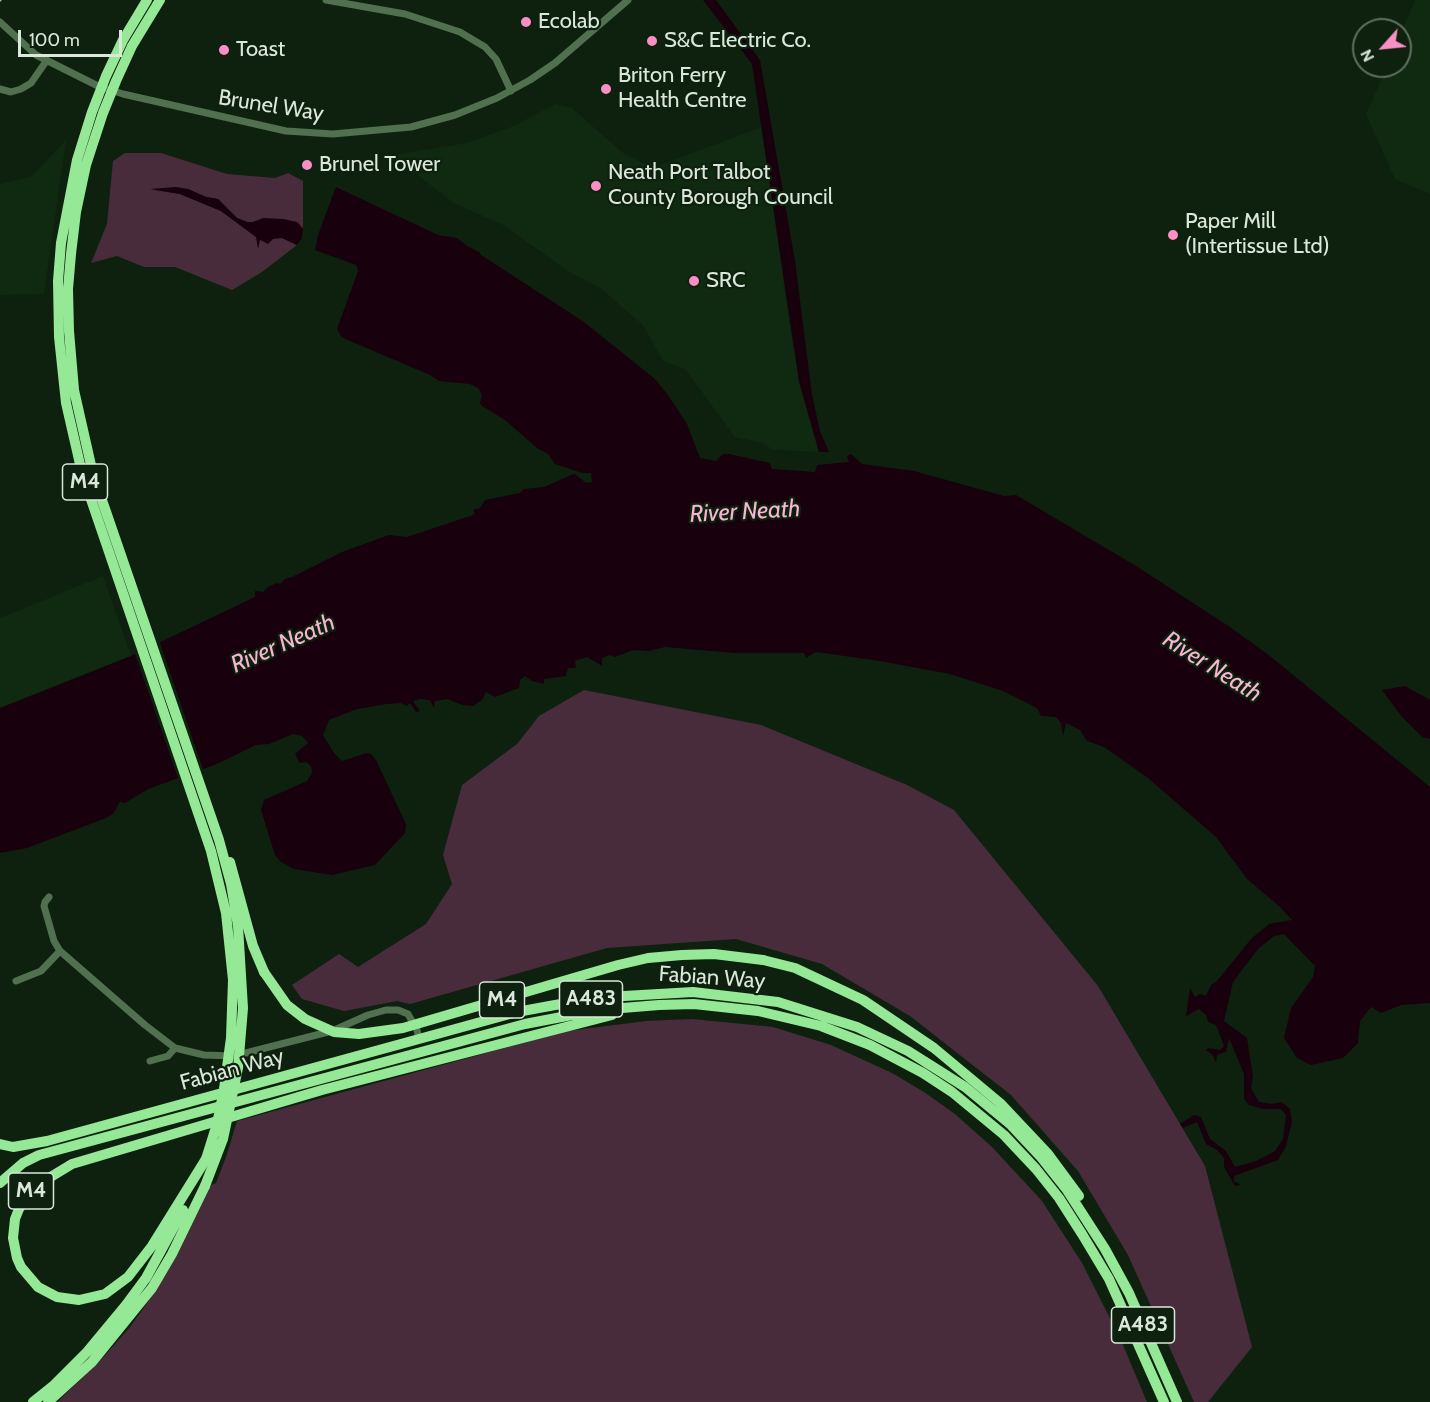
<!DOCTYPE html>
<html>
<head>
<meta charset="utf-8">
<style>
  body { margin:0 }
  #map { position:relative; width:1430px; height:1402px; overflow:hidden; background:#0e210e; font-family:Cabin,sans-serif }
  canvas { display:block }
  .north { position:absolute; left:1352px; top:18px; width:60px; height:60px; box-sizing:border-box; background:#0e210e; border:2px solid #607060; border-radius:50%; rotate:243deg; font-size:16px; font-weight:700; line-height:24px; text-align:center; color:#dbe7da }
  .north::after { content:''; display:block; margin:auto; width:21px; height:27px; background:#fa8fc6; clip-path:polygon(50% 0,100% 100%,50% 72%,0 100%) }
  .scale { position:absolute; left:18px; top:30px; width:104px; height:27px; box-sizing:border-box; border:3px solid #dbe7da; border-top:0; padding-left:8px; font-size:18px; line-height:21px; white-space:nowrap; color:#dbe7da; -webkit-text-stroke:4px #0e210e; paint-order:stroke }
</style>
</head>
<body>
<div id="map">
<canvas width="1430" height="1402"></canvas>
<div class="north">N</div>
<div class="scale">100 m</div>
</div>
<script>
const ctx = document.querySelector('canvas').getContext('2d');
ctx.lineJoin = 'round';
function paint(path, color) { ctx.fillStyle = color; ctx.fill(path, 'evenodd'); }
const poly = rows => new Path2D(rows.map(r => 'M' + r).join(''));
function strokePath(path, color, width, dash) { ctx.strokeStyle = color; ctx.lineWidth = width; ctx.lineCap = dash ? 'butt' : 'round'; ctx.setLineDash(dash || []); ctx.stroke(path); }
function label(font, color, halo, rows, align = 'center') {
  ctx.font = font + ' Cabin,sans-serif'; ctx.lineWidth = 4.5; ctx.setLineDash([]); ctx.textBaseline = 'middle'; ctx.strokeStyle = halo; ctx.fillStyle = color; for (const [text, x, y, turn = 0] of rows) {
    ctx.save(); ctx.translate(x, y); ctx.rotate((+turn || 0) * Math.PI / 180); ctx.textAlign = isNaN(turn) ? turn : align; if (halo) ctx.strokeText(text, 0, 0); ctx.fillText(text, 0, 0); ctx.restore();
  }
}
paint(poly([
  [1415,0,1430,0,1430,194,1395,179,1366,114,1387,66,1400,66,1400,35],
  [556,104,572,108,623,153,652,168,762,127,791,335,812,429,819,452,773,450,761,442,735,437,685,369,663,361,643,325,600,288,571,273,503,225,454,203,425,181,395,155,467,143,511,127],
  [66,140,44,294,0,295,0,184,32,176],
  [103,576,131,656,0,708,0,618]
]), '#102911');
paint(poly([
  [125,153,161,153,227,174,275,178,288,173,303,181,303,229,297,222,247,222,237,218,218,199,206,197,188,189,154,190,180,194,221,211,256,237,259,246,259,239,282,238,297,245,262,272,232,290,175,267,144,267,117,256,91,263,107,224,113,161],
  [584,690,761,725,907,785,954,810,1098,986,1205,1166,1252,1347,1208,1402,1194,1402,1128,1255,1078,1171,1011,1095,910,1016,822,964,736,939,607,948,410,1004,397,1001,344,1011,302,999,292,985,339,954,358,967,426,924,452,884,443,855,462,785,517,744,539,716],
  [692,1019,773,1027,831,1045,892,1073,924,1092,955,1114,992,1147,1042,1201,1082,1263,1120,1338,1147,1402,57,1402,97,1364,130,1327,150,1299,177,1256,211,1185,216,1183,226,1157,237,1121,567,1031,646,1021]
]), '#492c3b');
paint(poly([
  [703,0,716,0,760,60,795,261,812,395,820,431,829,452,819,452,799,382,752,64],
  [176,187,188,189,206,197,218,199,237,218,247,222,253,222,263,218,283,219,297,222,303,229,302,238,297,245,282,238,273,239,268,244,260,240,258,249,256,237,221,211,180,194,150,189],
  [336,187,438,235,457,238,467,246,479,252,481,255,584,322,655,379,668,395,687,424,700,458,716,461,723,454,729,454,770,463,772,469,815,472,817,465,849,462,847,456,851,454,862,464,914,471,1004,496,1016,495,1136,566,1230,627,1270,656,1430,787,1430,1003,1401,1005,1381,1013,1371,1007,1360,1021,1358,1043,1343,1058,1311,1065,1297,1058,1284,1038,1291,1008,1313,977,1315,966,1284,934,1274,936,1258,949,1233,982,1224,1021,1247,1038,1253,1077,1251,1088,1259,1102,1272,1104,1282,1102,1290,1109,1292,1122,1286,1146,1278,1160,1234,1176,1234,1181,1241,1185,1235,1186,1224,1167,1224,1158,1217,1150,1206,1144,1197,1122,1183,1128,1180,1124,1194,1115,1201,1117,1210,1139,1226,1151,1235,1167,1256,1161,1275,1151,1283,1139,1286,1115,1281,1109,1263,1109,1249,1105,1244,1099,1244,1074,1229,1038,1226,1052,1217,1055,1216,1063,1213,1055,1206,1050,1208,1048,1220,1050,1224,1046,1216,1025,1208,1022,1206,1015,1199,1009,1186,1016,1190,988,1195,997,1200,994,1206,996,1211,985,1217,981,1251,939,1269,924,1292,920,1279,906,1247,879,1216,837,1148,778,1104,747,1087,741,1080,730,1066,723,1063,736,1061,723,1056,717,1041,716,1037,708,1003,691,950,674,880,661,816,652,806,658,804,653,734,653,665,647,648,651,633,650,615,657,609,655,602,658,602,666,587,657,575,661,576,668,568,668,566,676,544,679,544,684,532,681,525,676,520,680,519,688,495,697,486,692,482,700,473,706,462,705,448,699,435,701,434,708,430,700,421,699,413,701,420,711,416,712,410,703,407,706,401,703,387,704,357,709,329,720,323,735,334,753,342,761,366,753,371,754,376,760,406,824,405,833,375,865,332,875,294,869,281,862,275,855,261,810,264,800,307,781,312,773,311,766,306,762,300,763,295,754,308,743,302,736,293,734,269,744,256,745,217,764,148,789,125,803,120,802,113,814,106,818,27,848,0,853,0,708,131,656,255,597,255,591,263,592,268,587,277,583,280,584,285,579,292,577,342,552,389,535,407,537,473,515,475,513,473,510,480,508,485,500,520,493,524,489,544,487,571,475,575,474,586,483,592,482,591,473,582,473,555,464,548,454,537,448,505,420,482,406,480,403,482,395,478,388,470,384,439,381,430,375,343,338,340,335,337,329,358,271,356,265,315,250,318,235],
  [1405,686,1430,700,1430,739,1422,737,1402,717,1382,690]
]), '#18000c');
paint(poly([
  [159,640,204,772,179,781,134,651]
]), '#0e210e');
strokePath(poly([
  [326,0,405,14,460,32,485,47,496,59,511,91],
  [0,22,36,55,98,86,123,94,286,131,333,134,411,127,455,115,497,98,530,80,555,63,628,0],
  [0,89,11,92,21,89,31,83,47,60],
  [49,897,45,902,44,906,54,941,60,951,145,1025,175,1048,204,1055,234,1056,332,1031,368,1015,386,1010,398,1010,408,1014,417,1030,419,1039],
  [16,981,41,971,60,951],
  [150,1061,168,1056,175,1048]
]), '#50704f', 7);
strokePath(poly([
  [230,862,253,946,264,972],
  [763,960,795,968,863,1000,934,1048,1000,1103,1048,1154,1079,1196],
  [0,1144,13,1147,47,1141,419,1039,517,1012,555,1005,607,997,693,992,778,1002,857,1027,908,1051,965,1087,1011,1125,1040,1156,1067,1190,1105,1249,1129,1293,1177,1402],
  [206,1159,152,1246,128,1277,105,1294,79,1300,57,1297,38,1287,21,1267,17,1258,13,1238,15,1219,19,1209,31,1191,44,1181,72,1164,322,1090,612,1015],
  [0,1183,23,1163,39,1155,525,1024,598,1010,659,1005,694,1004,758,1011,821,1026,870,1045,923,1073,952,1092,1004,1135,1036,1169,1059,1198,1082,1234,1109,1279,1164,1402],
  [33,1402,53,1386,87,1352,126,1305,146,1278,183,1210],
  [48,1402,92,1362,152,1288,172,1254,205,1186]
]), '#95e895', 10);
strokePath(poly([
  [0,1,1,0]
]), '#adbbac', 2, [9, 4.5]);
strokePath(poly([
  [147,0,123,40,106,76,92,112,77,160,61,243,58,281,59,337,66,403,82,473,211,851,226,913,233,980,231,1038,224,1089,217,1124,206,1159],
  [160,0,132,46,116,81,103,113,86,165,76,212,71,254,68,289,69,331,74,390,93,474,219,840,231,884,238,926,243,1008,238,1068,223,1139,205,1186],
  [264,972,287,1005,305,1019,334,1032,359,1034,403,1028,618,965,648,958,682,955,714,954,763,960]
]), '#95e895', 10);
for (const [x, y, r, color] of [
  [526,22,6,"#fa8fc6"],
  [652,41,6,"#fa8fc6"],
  [224,50,6,"#fa8fc6"],
  [606,89,6,"#fa8fc6"],
  [307,165,6,"#fa8fc6"],
  [596,186,6,"#fa8fc6"],
  [1173,235,6,"#fa8fc6"],
  [694,281,6,"#fa8fc6"]
]) { const dot = new Path2D(); dot.arc(x, y, r, 0, 2 * Math.PI); ctx.fillStyle = color; ctx.fill(dot); strokePath(dot, '#0e210e', 2); }
for (const [x, y, w] of [
  [85,482,45],
  [591,999,63],
  [502,1000,45],
  [31,1191,45],
  [1143,1325,63]
]) { const box = new Path2D(); box.roundRect(x - w / 2, y - 18, w, 36, 4.5); ctx.fillStyle = '#0e210e'; ctx.fill(box); strokePath(box, '#dbe7da', 1.5); }
label('bold 21px', '#dbe7da', null, [
  ["M4",85,482],
  ["A483",591,999],
  ["M4",502,1000],
  ["M4",31,1191],
  ["A483",1143,1325]
]);
label('22px', '#dbe7da', '#0e210e', [
  ["Ecolab",538,22],
  ["S&C Electric Co.",664,41],
  ["Toast",236,50],
  ["Briton Ferry",618,76],
  ["Health Centre",618,101],
  ["Brunel Tower",319,165],
  ["Neath Port Talbot",608,173],
  ["County Borough Council",608,198],
  ["Paper Mill",1185,222],
  ["(Intertissue Ltd)",1185,247],
  ["SRC",706,281]
], 'left');
label('22px', '#dbe7da', '#0e210e', [
  ["Brunel Way",271,106,9],
  ["Fabian Way",712,978,4],
  ["Fabian Way",232,1070,-15]
]);
label('italic 24px', '#f7b4d4', '#0e210e', [
  ["River Neath",745,512,-3],
  ["River Neath",283,644,-24],
  ["River Neath",1212,667,32]
]);
</script>
</body>
</html>
